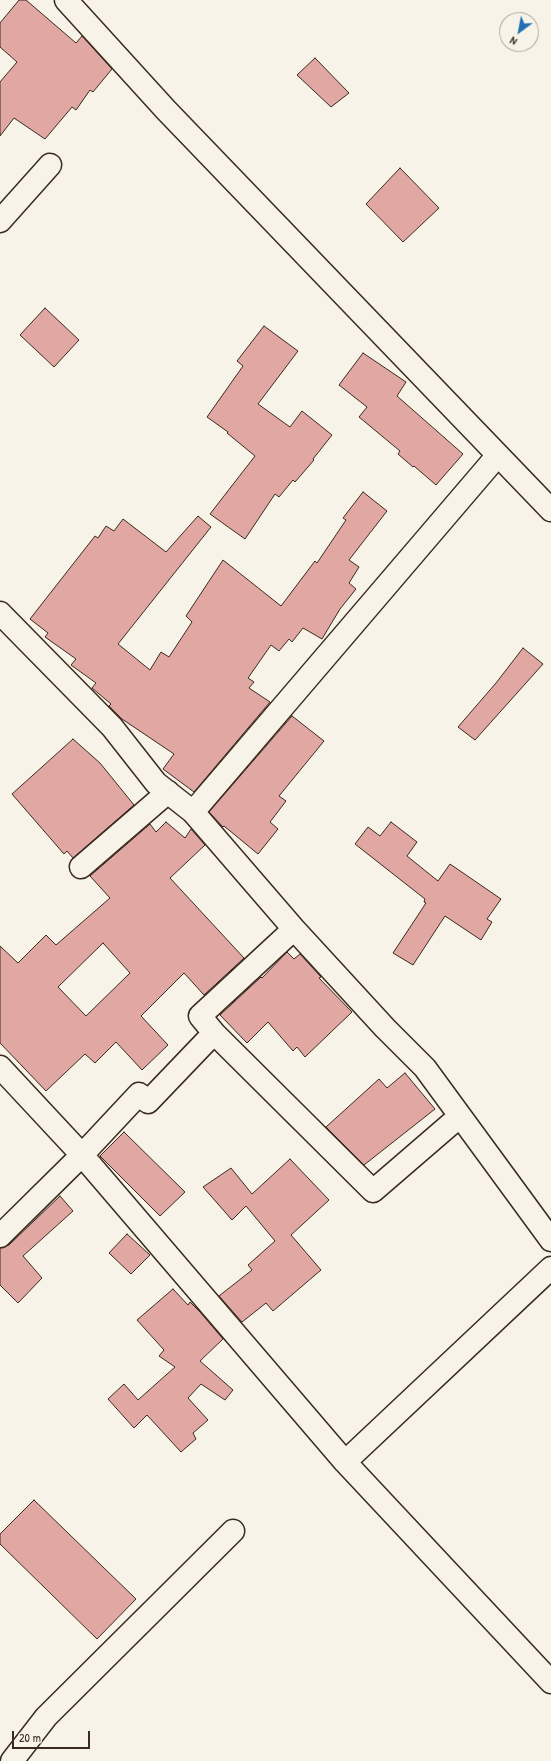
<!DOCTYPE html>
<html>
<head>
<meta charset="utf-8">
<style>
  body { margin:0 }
  #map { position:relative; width:551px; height:1761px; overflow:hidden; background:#f7f3e8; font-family:"Patrick Hand",sans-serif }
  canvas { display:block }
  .north { position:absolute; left:499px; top:12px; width:40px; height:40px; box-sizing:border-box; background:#f7f3e8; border:1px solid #aca397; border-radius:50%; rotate:212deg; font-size:11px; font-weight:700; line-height:16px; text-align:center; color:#3b2a1e }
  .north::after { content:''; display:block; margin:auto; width:14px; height:18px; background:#1f6fb2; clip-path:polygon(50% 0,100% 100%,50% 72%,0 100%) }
  .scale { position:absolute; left:12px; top:1731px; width:78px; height:18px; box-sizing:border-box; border:2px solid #3b2a1e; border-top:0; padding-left:5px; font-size:12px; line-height:14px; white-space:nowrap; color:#3b2a1e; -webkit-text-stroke:3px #f7f3e8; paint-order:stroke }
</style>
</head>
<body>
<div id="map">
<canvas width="551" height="1761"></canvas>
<div class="north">N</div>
<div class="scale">20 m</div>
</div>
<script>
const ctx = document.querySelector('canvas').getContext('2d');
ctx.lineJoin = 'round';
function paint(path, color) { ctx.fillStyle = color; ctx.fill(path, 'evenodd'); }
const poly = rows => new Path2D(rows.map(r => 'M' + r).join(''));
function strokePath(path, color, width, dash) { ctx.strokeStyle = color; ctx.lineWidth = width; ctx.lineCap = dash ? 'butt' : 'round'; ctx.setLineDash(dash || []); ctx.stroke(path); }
const building = poly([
  [19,0,26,0,76,43,82,36,112,69,93,92,90,90,76,110,72,107,45,139,14,118,0,136,0,82,17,62,0,47,0,23,19,0],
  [315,58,349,93,331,107,297,75,315,58],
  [400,168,439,208,403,242,366,204,400,168],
  [45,308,79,340,54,367,20,335,45,308],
  [264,326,298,351,258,404,290,427,302,411,332,435,313,459,314,460,295,482,293,480,279,497,275,494,245,539,210,514,255,456,227,433,228,432,207,417,243,366,237,361,264,326],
  [363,353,406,382,397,396,463,454,436,485,414,466,413,467,398,454,400,451,359,417,367,407,339,385,363,353],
  [363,492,387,511,349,560,359,567,349,583,356,589,340,609,322,639,303,628,292,642,289,639,279,651,271,645,248,678,254,682,249,688,270,702,194,792,163,769,174,754,122,719,109,706,111,704,92,688,96,683,71,665,76,659,45,637,48,633,30,619,95,536,98,538,106,526,114,531,123,519,166,552,198,516,211,527,118,644,150,670,161,652,169,657,192,622,186,616,223,560,281,606,315,561,317,563,346,520,343,518,363,492],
  [523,648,543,664,475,740,458,727,496,683,523,648],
  [292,716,324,741,279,796,286,801,270,822,278,829,258,854,224,826,223,827,209,812,292,716],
  [73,739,100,763,134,805,73,858,67,851,64,854,12,794,73,739],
  [166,822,185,838,191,829,205,845,170,878,244,958,204,995,184,973,141,1016,168,1045,142,1070,116,1042,95,1063,85,1054,46,1091,0,1043,0,946,18,963,46,935,56,945,110,898,90,876,150,824,156,832,166,822],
  [103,943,130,973,86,1016,58,987,103,943],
  [391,822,417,842,407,856,438,881,450,864,501,899,487,919,492,922,481,940,445,916,413,965,393,953,426,903,424,902,425,899,355,844,368,827,380,836,391,822],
  [287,952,294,959,300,954,321,977,319,978,352,1012,305,1057,297,1047,293,1051,268,1022,247,1043,220,1015,261,977,262,978,287,952],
  [405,1073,435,1109,364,1165,326,1127,379,1079,387,1088,405,1073],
  [124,1132,185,1192,160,1216,100,1156,124,1132],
  [290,1159,329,1200,291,1235,321,1270,273,1311,266,1303,242,1322,219,1296,252,1270,248,1265,275,1241,246,1206,232,1220,203,1187,231,1168,252,1194,290,1159],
  [60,1196,73,1211,23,1256,42,1278,18,1303,0,1285,0,1248,9,1245,60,1196],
  [127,1234,150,1255,131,1274,109,1253,127,1234],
  [173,1289,188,1305,190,1302,200,1312,223,1339,200,1361,233,1390,225,1400,201,1384,188,1398,208,1420,193,1433,196,1439,181,1452,147,1415,134,1428,108,1399,124,1384,138,1400,175,1367,159,1356,164,1350,137,1320,173,1289],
  [34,1500,136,1599,97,1639,0,1544,0,1534,34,1500]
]);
paint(building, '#e1a7a2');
strokePath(building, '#3b2a1e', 1);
const minor = poly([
  [66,0,166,110,551,510],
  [0,221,50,165],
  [0,613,112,727,156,783,193,812,294,929,385,1028,425,1068,551,1240],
  [193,812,498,455],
  [81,867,168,792],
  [214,1033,373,1191,460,1116],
  [0,1067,82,1155,345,1462,551,1682],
  [0,1236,82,1155,139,1094,148,1102,214,1033,200,1016,294,929],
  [345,1462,551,1268],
  [12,1761,46,1717,233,1531]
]);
strokePath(minor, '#3b2a1e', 25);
strokePath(minor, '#f7f3e8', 22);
</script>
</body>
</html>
